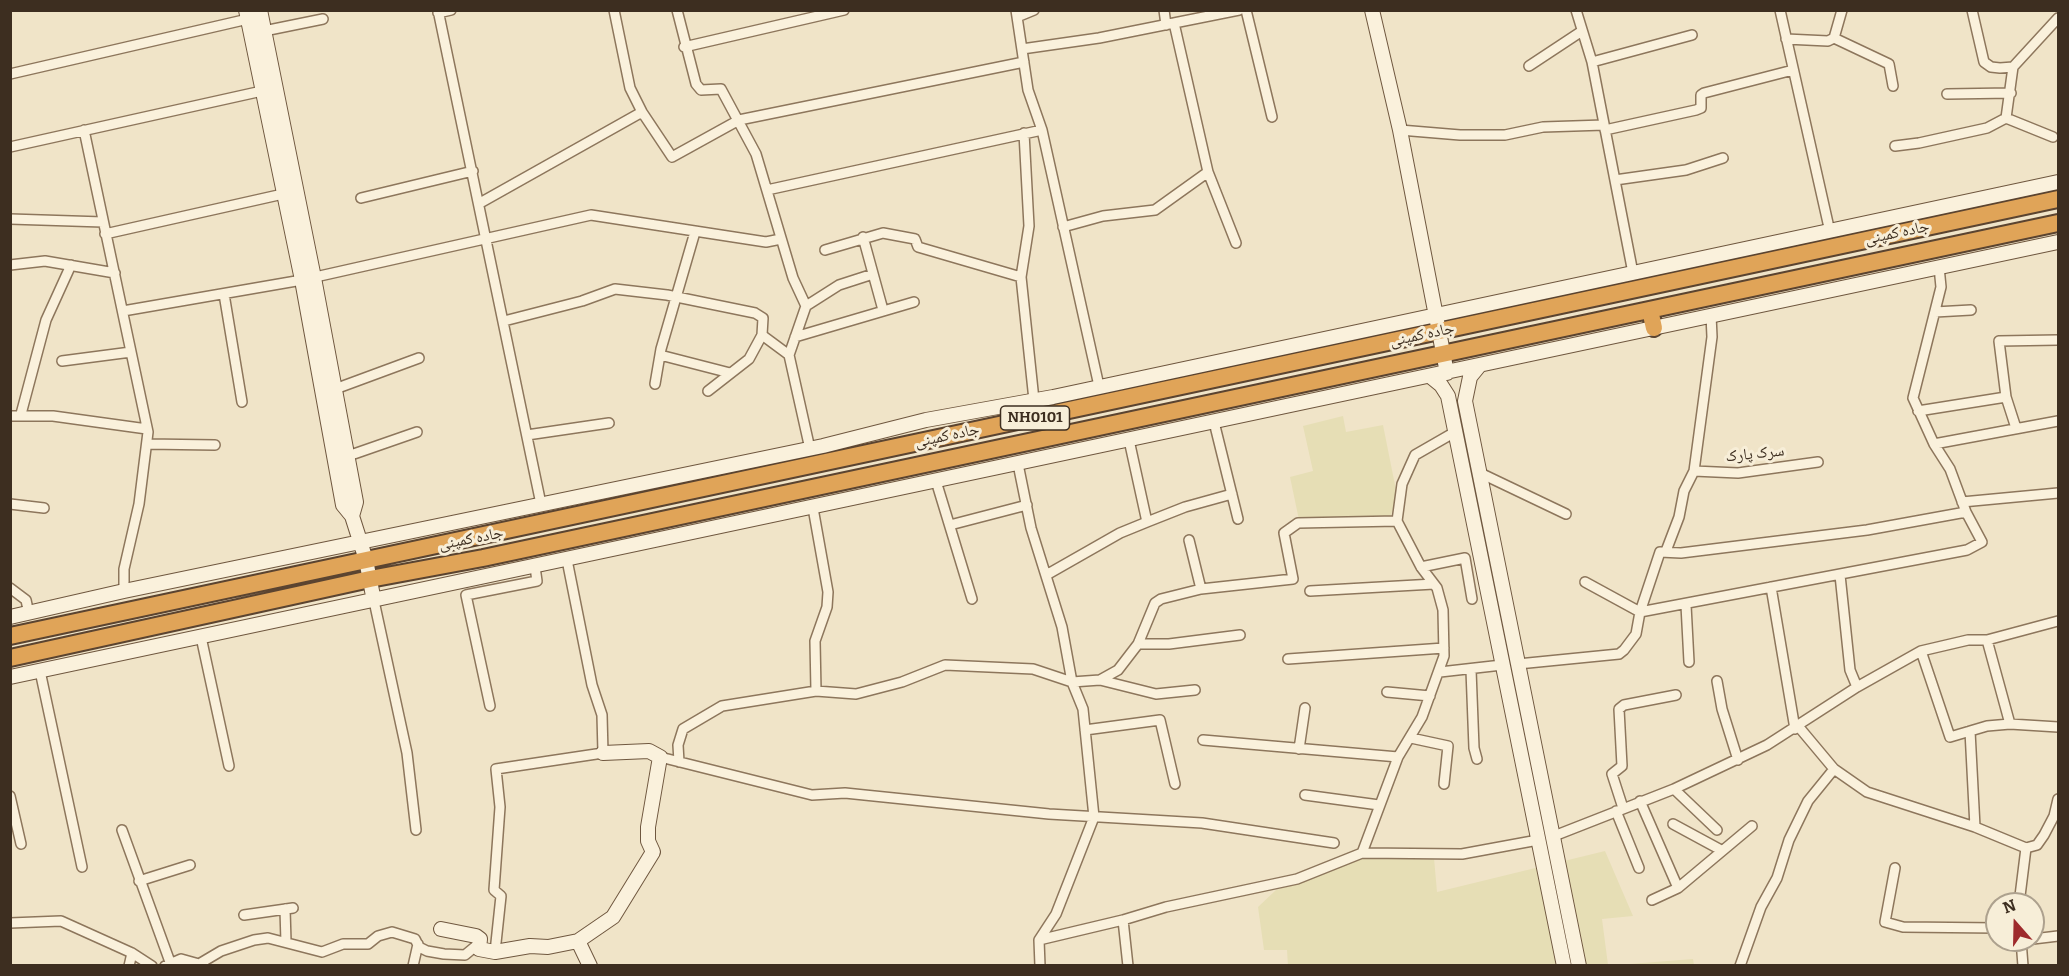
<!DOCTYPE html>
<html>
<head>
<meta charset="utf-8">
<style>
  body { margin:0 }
  #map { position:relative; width:2069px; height:976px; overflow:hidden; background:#f0e4c8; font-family:Bitter,serif }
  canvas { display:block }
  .frame { position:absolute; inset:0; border:12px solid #3d2e20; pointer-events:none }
  .north { position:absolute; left:1985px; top:892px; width:60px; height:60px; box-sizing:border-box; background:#f7eed8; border:2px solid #ada18e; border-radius:50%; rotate:340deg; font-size:16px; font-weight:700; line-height:24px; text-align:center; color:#3d2e20 }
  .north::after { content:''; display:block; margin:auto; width:21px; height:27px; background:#9e2a2b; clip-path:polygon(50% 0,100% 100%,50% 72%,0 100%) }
</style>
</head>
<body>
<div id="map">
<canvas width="2069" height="976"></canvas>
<div class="frame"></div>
<div class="north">N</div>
</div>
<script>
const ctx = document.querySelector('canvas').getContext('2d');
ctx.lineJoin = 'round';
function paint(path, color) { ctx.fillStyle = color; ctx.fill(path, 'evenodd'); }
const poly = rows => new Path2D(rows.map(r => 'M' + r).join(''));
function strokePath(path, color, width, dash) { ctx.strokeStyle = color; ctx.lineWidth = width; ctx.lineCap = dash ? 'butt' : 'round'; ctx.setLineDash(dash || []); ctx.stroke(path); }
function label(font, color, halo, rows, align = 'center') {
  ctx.font = font + ' Bitter,"Noto Naskh Arabic",serif'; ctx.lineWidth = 6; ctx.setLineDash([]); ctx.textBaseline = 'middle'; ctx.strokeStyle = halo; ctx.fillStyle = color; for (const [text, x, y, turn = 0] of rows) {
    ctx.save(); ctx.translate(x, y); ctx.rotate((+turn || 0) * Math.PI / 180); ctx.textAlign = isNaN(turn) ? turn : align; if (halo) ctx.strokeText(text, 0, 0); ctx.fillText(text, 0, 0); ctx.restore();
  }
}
paint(poly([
  [1343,416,1346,432,1383,425,1397,495,1390,518,1299,520,1290,477,1313,471,1303,426],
  [1605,851,1633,916,1602,919,1608,965,1288,966,1287,950,1264,950,1258,907,1276,890,1368,857,1434,858,1437,892],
  [1693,959,1694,965,1617,965]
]), '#e6deb5');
const street = poly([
  [438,10,541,504],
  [614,10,630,88,642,112,672,157,739,120,1024,62],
  [677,10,696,84,701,90,721,89,756,154,793,278,806,306,789,355,810,449],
  [1016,10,1028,90,1042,130,1099,386],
  [1164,10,1166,25],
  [1246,10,1272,117],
  [1576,10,1592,62,1633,273],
  [1780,10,1830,232],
  [1972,10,1984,62,1991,67,2000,68,2013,67,2058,18],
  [438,13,451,10],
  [1017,17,1034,10],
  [1174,23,1208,172,1236,243],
  [264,31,323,19],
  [1834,38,1842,10],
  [1786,39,1828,41,1834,38,1889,64,1893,86],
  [684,47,844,10],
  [1022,49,1099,38,1239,10],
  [1592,62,1692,35],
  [1529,66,1582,31],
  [10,74,248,19],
  [1947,94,2011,93],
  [2006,118,2053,137],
  [84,130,148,432,139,504,124,569,124,591],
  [1400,130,1460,135,1505,135,1543,127,1604,125],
  [1605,130,1696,110,1701,108,1701,95,1704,93,1793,70],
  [1024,133,1029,226,1021,277,1034,400],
  [1895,146,1919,143,1987,128,2006,118,2013,67],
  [10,147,262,91],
  [1615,180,1686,170,1723,158],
  [767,190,1042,130],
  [361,198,473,171],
  [480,203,642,112],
  [10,219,103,222],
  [1063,227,1103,216,1155,210,1208,172],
  [105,234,283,194],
  [863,237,883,310],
  [825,250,883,233,915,239,918,247,1021,277],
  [10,265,45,261,115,273],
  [224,294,242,402],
  [806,306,839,285,873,274],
  [123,311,302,280,591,215,766,242,781,239],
  [1935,312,1971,310],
  [504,321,582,301,615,289,667,295,755,313,763,318,762,335,749,359,708,391],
  [762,335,789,355],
  [795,337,914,302],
  [660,355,730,373],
  [62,361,131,352],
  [655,384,661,349,695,232],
  [335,389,419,358],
  [1918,411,2006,397],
  [21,414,46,320,71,265],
  [10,416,53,416,147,429],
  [1214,422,1238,519],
  [2016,428,2006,397,1999,341,2058,340],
  [527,435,609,423],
  [147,444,215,445],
  [1934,444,2058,421],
  [348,456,417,432],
  [1018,464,1031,528,1062,627,1072,682,1083,709,1094,817,1056,914,1039,940,1040,966],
  [1694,471,1738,473,1818,462],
  [1478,472,1566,514],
  [936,481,972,599],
  [1962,502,2058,493],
  [10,504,44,508],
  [813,508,828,592,827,607,815,641,816,691],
  [1147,522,1185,507,1232,494],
  [950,525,1027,505],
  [1189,540,1201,589],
  [1666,551,1679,517,1684,491,1694,471,1712,337,1711,315],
  [1421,567,1465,558,1472,599],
  [1048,574,1120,533,1147,522,1129,440],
  [1840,575,1850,670,1857,687],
  [1585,582,1640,612,1967,550,1982,542,1966,512,1950,469,1934,444,1913,398,1941,287,1939,267],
  [1771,587,1795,729],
  [10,588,26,600,29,614],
  [1310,591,1434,584],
  [374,601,407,753,416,830],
  [1686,605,1689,662],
  [201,637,229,766],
  [1987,640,2010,724],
  [1138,644,1169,644,1240,635],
  [1921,651,1950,737,1987,726,2010,724,2058,727],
  [1288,659,1444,648],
  [1518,664,1619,654,1624,650,1636,634,1640,612,1660,552,1681,553,1867,530,1966,512],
  [1471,670,1474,748,1477,759],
  [40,671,82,867],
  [1440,672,1502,665],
  [1100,680,1156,694,1195,690],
  [1717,681,1722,709,1738,760],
  [1387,692,1430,696],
  [490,706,466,595,537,581,535,567],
  [1798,726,1834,769,1867,792,1975,827,2026,848,2037,845,2044,835,2054,816,2058,799],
  [1085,730,1160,720,1175,784],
  [1970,731,1975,827],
  [1411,738,1448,746,1444,784],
  [1203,740,1398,757],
  [1299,749,1305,708],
  [660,757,812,795,845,793,1049,814,1202,823,1334,843],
  [679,762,678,745,683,729,722,706,816,691,856,694,902,682,945,665,1033,669,1072,682,1100,680,1118,670,1138,644,1155,603,1161,599,1201,589,1293,579,1284,533,1298,523,1397,521],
  [1674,789,1717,830],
  [1305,795,1379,805],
  [10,796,21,844],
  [1640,801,1678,888],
  [1623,808,1612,774,1622,766,1619,709,1624,705,1676,695],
  [1616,811,1639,868],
  [1673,824,1721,850],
  [122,830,170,962],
  [1554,836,1674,789,1767,745,1857,687,1921,651,1968,640,1987,640,2058,621],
  [1362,853,1398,757,1422,717,1444,656,1443,610,1437,588,1421,567,1397,521,1402,484,1415,455,1455,432],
  [1895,868,1885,922,1903,927,1997,928],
  [139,881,190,865],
  [1652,900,1678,888,1752,826],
  [2019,904,2026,848],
  [285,909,286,942],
  [244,915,293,908],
  [1123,920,1128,966],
  [10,923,61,921,132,953,152,966],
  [2033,939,2058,936],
  [1039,940,1123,920,1166,907,1297,879,1362,853,1462,854,1538,840],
  [2021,940,2023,966],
  [495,952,501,896,494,890,500,807,496,769,603,753,602,715,592,685,567,560],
  [129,966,132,953],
  [165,966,181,959,199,964,221,951,254,940,268,938,322,952,343,944,368,944,378,936,392,932,415,939,419,947,427,951,444,954,465,955,477,945],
  [413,966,418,944],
  [1740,966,1761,907,1777,878,1789,840,1808,801,1834,769]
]);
const secondary = poly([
  [246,10,302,280,343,505,352,516,366,560,374,601],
  [260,10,314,278,356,502,352,516],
  [1372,10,1400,130,1447,373],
  [1479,366,1470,377,1465,401,1579,966],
  [1430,376,1441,385,1448,396,1564,966],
  [10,617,124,591,823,446,926,420,1053,397,2058,182],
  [10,677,2058,242],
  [441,929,476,936,480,939,479,949,495,952,530,946,548,947,578,941,613,917,653,852,648,841,648,827,660,757,649,751,603,753],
  [578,941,590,966]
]);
const highway = poly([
  [1650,310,1654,328],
  [10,636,2058,199],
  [10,658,370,579,483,558,2058,223]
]);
strokePath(street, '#8d765c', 12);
strokePath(secondary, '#6f573f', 16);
strokePath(highway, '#5b4430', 20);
strokePath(street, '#faf1dc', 9);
strokePath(secondary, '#faf1dc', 14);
strokePath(highway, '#e0a458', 16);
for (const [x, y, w] of [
  [1035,418,69]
]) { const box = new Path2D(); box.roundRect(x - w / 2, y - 12, w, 24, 4.5); ctx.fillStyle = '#f7eed8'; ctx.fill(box); strokePath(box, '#3d2e20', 1.5); }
label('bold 15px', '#3d2e20', null, [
  ["NH0101",1035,418]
]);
label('16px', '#3d2e20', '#f7eed8', [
  ["جاده کمپنی",1897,233,-12],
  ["جاده کمپنی",1422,335,-12],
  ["جاده کمپنی",947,436,-12],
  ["سرک پارک",1755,454,-6],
  ["جاده کمپنی",471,539,-11]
]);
</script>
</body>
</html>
